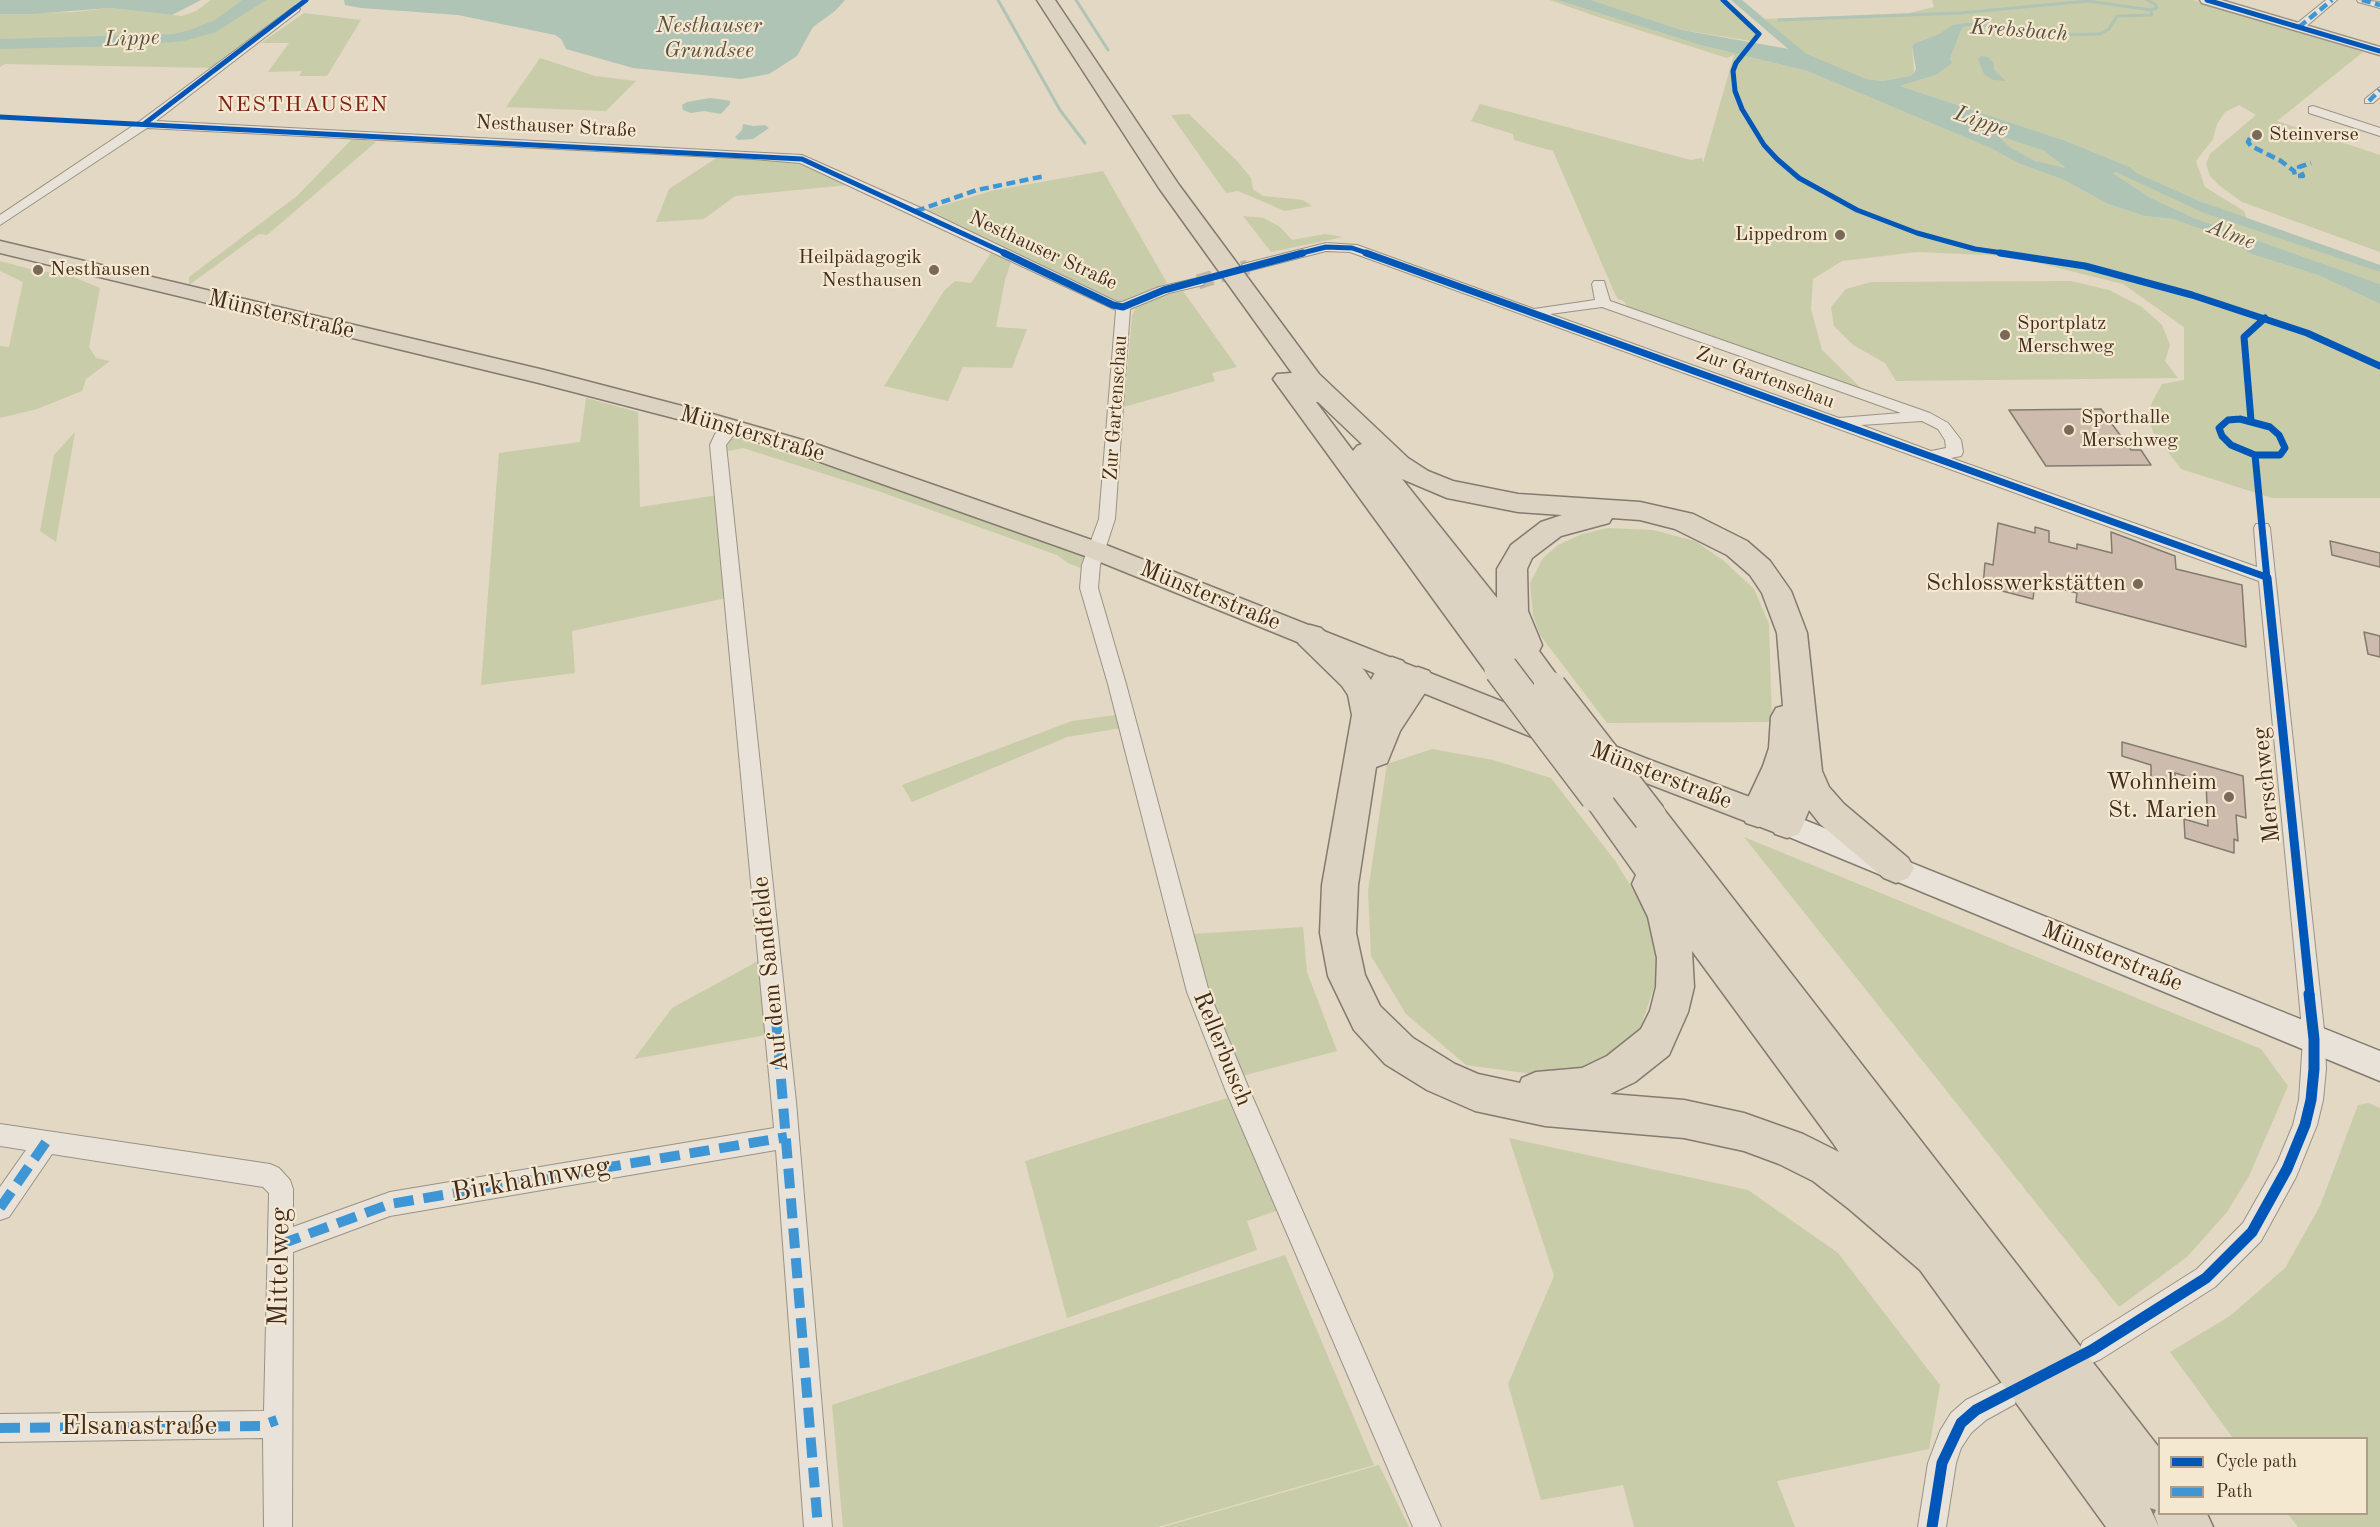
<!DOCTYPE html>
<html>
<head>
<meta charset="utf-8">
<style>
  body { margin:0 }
  #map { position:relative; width:2380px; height:1527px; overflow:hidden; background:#e2d8c3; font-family:"Old Standard TT",serif }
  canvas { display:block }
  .legend { position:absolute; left:2158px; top:1437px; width:210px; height:78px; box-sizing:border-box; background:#f5e8d0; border:2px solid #ad9d89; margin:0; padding:8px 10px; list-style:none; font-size:18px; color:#422c1e }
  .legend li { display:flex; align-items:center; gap:12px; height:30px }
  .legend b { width:30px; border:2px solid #ad9d89 }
</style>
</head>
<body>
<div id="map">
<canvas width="2380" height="1527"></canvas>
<ul class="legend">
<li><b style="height:8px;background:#0057b8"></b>Cycle path</li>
<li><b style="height:8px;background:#3f96d5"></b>Path</li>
</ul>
</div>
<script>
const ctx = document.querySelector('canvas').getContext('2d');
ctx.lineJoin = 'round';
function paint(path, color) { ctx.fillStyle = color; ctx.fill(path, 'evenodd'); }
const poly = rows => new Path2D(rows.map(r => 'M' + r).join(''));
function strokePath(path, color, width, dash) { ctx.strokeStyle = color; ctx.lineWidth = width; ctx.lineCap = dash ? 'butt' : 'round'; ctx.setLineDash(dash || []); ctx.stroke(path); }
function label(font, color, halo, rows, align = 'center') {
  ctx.font = font + ' "Old Standard TT",serif'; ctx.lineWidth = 4.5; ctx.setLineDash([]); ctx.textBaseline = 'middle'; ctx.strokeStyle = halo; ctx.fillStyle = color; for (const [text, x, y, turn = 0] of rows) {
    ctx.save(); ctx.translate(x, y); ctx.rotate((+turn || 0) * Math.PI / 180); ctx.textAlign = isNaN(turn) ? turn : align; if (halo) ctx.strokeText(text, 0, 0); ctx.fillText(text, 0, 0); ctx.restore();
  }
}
paint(poly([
  [211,0,301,0,214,68,5,64,0,67,0,14,74,12,110,8,182,16,196,11],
  [1550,0,1557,0,1700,45,1807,71,1988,147,2020,164,2064,180,2108,204,2144,216,2173,219,2227,239,2251,254,2318,275,2380,304,2380,498,2272,498,2181,469,2153,432,2148,416,2152,402,2162,384,2184,380,2184,327,2123,284,2010,256,1917,252,1842,261,1813,279,1811,309,1822,350,1863,390,1629,310,1624,301,1618,299,1615,294,1553,151,1514,140,1513,134,1471,121,1480,104,1691,160,1702,158,1703,163,1734,55,1727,58,1595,16],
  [1591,0,1721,0,1756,31,1756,35,1752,41,1682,30],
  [1932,0,2193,0,2363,52,2277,121,2380,155,2380,252,2242,202,2220,186,2210,176,2206,164,2210,154,2256,115,2239,105,2225,112,2217,124,2213,139,2196,161,2205,187,2244,211,2247,219,2202,202,2137,173,2130,167,2066,141,1900,86,1936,75,1950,59,1961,30,1967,24,1915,43,1912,46,1914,73,1912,76,1882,81,1867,79,1800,51,1765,19,1909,13,1934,7],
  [304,13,361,20,327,76,299,76,302,71,268,72,289,43,261,43],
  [540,58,595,76,636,81,606,111,506,107],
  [1189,114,1238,162,1251,178,1253,189,1263,196,1303,200,1312,206,1285,211,1238,191,1226,193,1171,115],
  [1997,136,2046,151,2065,169,2035,161,2010,147],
  [353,138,376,142,267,235,259,234,189,285,189,277,297,196],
  [718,157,781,160,800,164,849,185,735,196,704,219,656,222,669,189],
  [1103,171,1167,283,1119,302,928,210,991,191],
  [2116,172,2380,272,2380,284,2194,218,2149,197,2113,173],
  [1243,216,1264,218,1280,227,1292,240,1325,234,1343,237,1271,252],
  [991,253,1011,262,1005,280,996,327,1027,329,1012,368,963,367,948,401,884,386,944,291,955,281,971,283],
  [0,261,37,271,66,274,100,288,89,347,96,358,110,361,86,379,82,391,37,409,0,418,0,346,9,347,23,282,0,271],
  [2071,281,2109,290,2142,307,2162,325,2170,345,2165,361,2178,378,1896,381,1885,363,1853,345,1834,326,1831,307,1846,289,1871,282],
  [1183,291,1237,367,1212,373,1215,381,1124,407,1132,316,1136,307,1143,301],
  [586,398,638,412,640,507,718,495,731,597,572,631,575,673,481,685,499,453,580,442],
  [75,432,56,542,40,531,54,455],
  [732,438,740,439,883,484,1000,524,1082,555,1085,558,1083,569,1068,563,1057,555,878,491,743,448,724,452,725,443],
  [1608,528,1653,530,1695,541,1724,561,1754,589,1769,624,1772,722,1607,723,1540,635,1533,615,1530,583,1543,558,1558,545,1582,534],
  [1116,715,1121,728,1067,737,912,802,902,785,1072,721],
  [1432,749,1493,760,1551,778,1616,862,1652,921,1658,976,1640,1029,1612,1055,1580,1070,1532,1074,1466,1065,1406,1014,1371,956,1368,891,1387,764],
  [1744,837,2261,1049,2288,1086,2249,1176,2227,1212,2187,1257,2119,1307],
  [1303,927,1307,972,1337,1051,1242,1076,1208,989,1192,934],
  [760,960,766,1035,634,1059,672,1008],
  [1227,1098,1279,1210,1247,1221,1257,1250,1067,1318,1025,1161],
  [2368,1103,2380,1108,2380,1527,2298,1527,2288,1514,2366,1514,2366,1438,2233,1438,2170,1352,2230,1316,2285,1268,2320,1206,2358,1105],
  [1509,1138,1748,1190,1838,1253,1940,1385,1929,1449,1777,1481,1795,1527,1634,1527,1623,1485,1541,1500,1508,1384,1554,1276],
  [1285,1255,1374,1465,1158,1527,843,1527,832,1405],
  [1379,1465,1409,1527,1163,1527]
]), '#c9cca8');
paint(poly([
  [0,0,201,0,172,15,110,8,32,14,0,14],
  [242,0,266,0,216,32,184,41,129,46,0,49,0,39,173,34,190,30,215,20],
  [344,0,845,0,835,11,813,27,797,56,769,74,741,79,633,68,566,49,561,39,555,35,458,15,361,8,345,5],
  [1557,0,1591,0,1682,30,1800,51,1867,79,1882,81,1911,76,1914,73,1916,69,1912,46,1915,43,1939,34,1953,25,1968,23,1961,30,1950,59,1952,63,1936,75,1900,86,2066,141,2130,167,2137,173,2202,202,2380,265,2380,272,2204,213,2116,172,2113,173,2149,197,2194,218,2380,284,2380,304,2318,275,2251,254,2227,239,2173,219,2144,216,2108,204,2064,180,2020,164,1988,147,1807,71,1700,45],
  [1998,136,2045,151,2065,168,2035,161,2010,147],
  [1981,56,1988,57,1994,63,1994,70,2006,81,1993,80,1984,74,1978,59],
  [710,98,725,100,730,101,730,104,721,114,704,111,691,113,683,110,682,105,687,102],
  [743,124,753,126,765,125,769,128,753,139,738,140,735,137,742,130]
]), '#b0c4b6');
strokePath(poly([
  [998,0,1060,110,1085,143],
  [1076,0,1108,50],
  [1779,20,1960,13,2088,1,2151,10],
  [1963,25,1977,24,2062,35,2100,34,2109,29,2117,16,2152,15,2151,10,2157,8,2155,4,2147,0]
]), '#b0c4b6', 3);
paint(poly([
  [1731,0,1742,0,1816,62,1816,66,1808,66,1731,0]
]), '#b0c4b6');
const building = poly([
  [2101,409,2131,450,2141,450,2151,465,2046,466,2009,410,2101,409],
  [1998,523,2035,533,2035,527,2049,531,2049,542,2077,549,2077,544,2112,553,2111,532,2175,556,2176,569,2242,585,2246,647,2076,602,2077,593,2035,582,2033,599,1983,586,1985,563,1993,565,1998,523],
  [2330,541,2380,553,2380,567,2332,555,2330,541],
  [2364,632,2380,636,2380,657,2368,654,2364,632],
  [2122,742,2243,776,2246,818,2236,815,2238,841,2234,839,2234,853,2185,838,2184,819,2208,826,2206,782,2175,773,2175,787,2151,780,2151,765,2122,756,2122,742]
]);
paint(building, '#cdbcae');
strokePath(building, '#837b6f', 1.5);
strokePath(poly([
  [1198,282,1248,267]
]), '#c2b6a2', 15, [15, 8]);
const minor = poly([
  [2326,0,2337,0,2303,29,2295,29,2295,25,2326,0],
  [2357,0,2380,2,2380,8,2358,2,2357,0],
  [295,6,300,9,299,11,156,121,802,155,921,208,1117,302,1122,302,1159,287,1198,278,1203,279,1205,282,1203,285,1169,293,1130,309,1115,519,1100,565,1098,588,1126,684,1209,992,1249,1089,1441,1527,1413,1527,1225,1089,1187,992,1108,684,1080,588,1082,565,1099,519,1116,310,800,163,754,159,147,128,0,225,0,215,140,121,295,6],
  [2380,87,2380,97,2373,103,2365,103,2365,99,2380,87],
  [2313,106,2380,128,2380,136,2309,113,2309,107,2313,106],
  [1326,243,1357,245,1534,309,1595,300,1592,284,1594,281,1604,281,1610,301,1930,413,1948,423,1961,440,1963,452,1961,456,1951,458,2257,567,2254,528,2256,524,2268,524,2270,528,2325,1039,2326,1069,2323,1100,2317,1125,2296,1177,2261,1241,2215,1287,2101,1359,2092,1363,2083,1359,2079,1350,2083,1341,2197,1269,2243,1223,2278,1161,2293,1125,2299,1100,2303,1039,2259,581,1350,252,1326,251,1248,271,1241,267,1243,264,1326,243],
  [1602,307,1901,413,1839,418,1550,314,1602,307],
  [1922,421,1938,429,1945,440,1946,448,1931,451,1861,425,1922,421],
  [732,422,740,427,726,445,796,1102,832,1527,804,1527,776,1150,390,1216,293,1252,292,1527,264,1527,263,1438,0,1442,0,1414,264,1411,269,1193,263,1187,52,1154,9,1217,0,1220,0,1187,26,1150,0,1146,0,1124,270,1164,279,1168,290,1180,293,1189,293,1227,390,1192,774,1128,710,445,715,434,726,424,732,422],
  [2005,1381,2015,1384,2018,1394,2015,1404,1986,1420,1971,1433,1961,1448,1956,1463,1946,1527,1918,1527,1928,1463,1940,1431,1951,1413,1966,1400,2005,1381]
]);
const tertiary = poly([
  [2200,0,2221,0,2380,47,2380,55,2202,3,2200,0]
]);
const secondary = poly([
  [1787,813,2380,1051,2380,1081,1777,832,1773,824,1777,816,1787,813]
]);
const primary = poly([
  [0,241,544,370,709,413,813,443,1106,545,1650,760,1793,813,1798,822,1793,831,1782,835,1771,831,1628,776,1088,557,795,453,693,423,539,383,0,253,0,241]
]);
const motorway = poly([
  [1037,0,1055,0,1179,185,1319,374,1408,458,1428,471,1453,481,1518,494,1640,502,1693,514,1747,541,1770,561,1791,591,1807,633,1822,771,1829,787,1844,804,1908,858,1914,868,1908,878,1896,883,1884,878,1820,824,1809,810,1799,834,1787,838,1775,834,1770,824,1771,821,1758,827,1746,823,1741,813,1763,766,1769,748,1771,717,1776,708,1783,706,1777,633,1762,593,1750,575,1727,555,1675,529,1640,520,1612,518,1609,523,1561,536,1532,558,1527,569,1528,611,1542,645,1539,651,1566,688,1561,696,1550,700,1539,696,1513,663,1517,669,1512,677,1501,681,1490,677,1273,379,1277,374,1292,373,1159,188,1037,0],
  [1316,402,1318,402,1362,444,1357,446,1353,451,1316,402],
  [1402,479,1447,498,1518,512,1562,515,1541,522,1511,545,1497,569,1497,598,1402,479],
  [1310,625,1321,628,1364,670,1371,680,1381,661,1392,657,1403,661,1408,669,1406,672,1418,667,1429,671,1434,679,1400,731,1387,763,1376,767,1358,885,1356,933,1365,975,1380,1006,1413,1038,1455,1064,1478,1074,1520,1083,1522,1078,1536,1072,1582,1068,1607,1056,1641,1029,1650,1011,1656,987,1657,958,1648,917,1632,884,1636,875,1580,796,1585,786,1597,782,1609,786,1634,819,1633,817,1638,807,1650,803,1662,807,2160,1449,2160,1514,2207,1514,2213,1527,2159,1527,2154,1514,2156,1510,2150,1508,2159,1527,2106,1527,1920,1270,1849,1209,1813,1181,1779,1164,1744,1151,1684,1138,1545,1126,1475,1111,1427,1090,1385,1064,1354,1030,1328,976,1320,933,1322,885,1352,715,1348,695,1342,686,1299,644,1295,636,1299,628,1310,625],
  [1692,951,1833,1143,1839,1152,1803,1134,1744,1113,1684,1100,1610,1094,1635,1082,1669,1055,1688,1012,1694,987,1692,951]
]);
strokePath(minor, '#9a9284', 2);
strokePath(tertiary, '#9a9284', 3);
strokePath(secondary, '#837b6f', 3);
strokePath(primary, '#837b6f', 3);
strokePath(motorway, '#837b6f', 3);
paint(minor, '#e8e2d8');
paint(tertiary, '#e8e2d8');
paint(secondary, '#e8e2d8');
paint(primary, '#dcd3c3');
paint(motorway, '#dcd3c3');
const motorwayBridge = poly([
  [1501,669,1597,796],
  [1550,688,1650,817]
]);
strokePath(motorwayBridge, '#837b6f', 36, []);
strokePath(motorwayBridge, '#dcd3c3', 33);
strokePath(poly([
  [2362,0,2380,5],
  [2299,27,2332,0],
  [2369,101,2380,90],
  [2250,138,2248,142,2251,146,2281,161,2294,171,2295,176,2303,176,2299,167,2311,163],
  [916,211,977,190,1045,176]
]), '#3f96d5', 4.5, [9, 4.5]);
strokePath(poly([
  [776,1019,818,1527],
  [0,1208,46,1142],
  [281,1244,390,1204,787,1137],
  [0,1428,260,1426,277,1420]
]), '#3f96d5', 10, [20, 10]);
strokePath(poly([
  [1723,0,1759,34,1736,63,1733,71,1735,91,1742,109,1764,145,1777,159,1799,178,1857,210,1917,233,1975,249,2010,254],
  [2207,0,2380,51],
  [0,117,802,159,1007,254],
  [144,124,306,0],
  [1298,254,1326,247,1352,248,1370,254]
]), '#0057b8', 5);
strokePath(poly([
  [1004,253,1113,305,1123,307,1164,290,1303,253],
  [1366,253,2266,577],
  [2000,253,2085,266,2192,295,2307,333,2380,366],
  [2240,419,2270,427,2279,435,2285,448,2280,455,2255,455,2231,445,2222,436,2219,428,2228,420,2240,419],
  [2251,420,2244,337,2265,318],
  [2255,455,2267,579]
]), '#0057b8', 7);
strokePath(poly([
  [2267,578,2310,995]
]), '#0057b8', 9);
strokePath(poly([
  [1932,1527,1942,1463,1961,1423,1976,1410,2092,1350,2206,1278,2252,1232,2287,1169,2305,1125,2311,1100,2314,1069,2314,1039,2309,994]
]), '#0057b8', 11);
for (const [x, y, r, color] of [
  [2257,135,6,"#7a6858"],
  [1840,235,6,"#7a6858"],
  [38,270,6,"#7a6858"],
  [934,270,6,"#7a6858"],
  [2005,335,6,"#7a6858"],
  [2069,430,6,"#7a6858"],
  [2138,584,6,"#7a6858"],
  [2229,797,6,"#7a6858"]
]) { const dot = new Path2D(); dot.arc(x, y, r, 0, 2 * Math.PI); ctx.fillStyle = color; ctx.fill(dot); strokePath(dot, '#f5e8d0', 2); }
label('20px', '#422c1e', '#f5e8d0', [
  ["Nesthauser Straße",556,127,3],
  ["Nesthauser Straße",1043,251,25],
  ["Zur Gartenschau",1765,378,20],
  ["Zur Gartenschau",1116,408,-86]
]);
label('20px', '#422c1e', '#f5e8d0', [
  ["Steinverse",2269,135],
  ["Lippedrom",1828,235,"right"],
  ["Heilpädagogik",922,258,"right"],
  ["Nesthausen",922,281,"right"],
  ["Nesthausen",50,270],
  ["Sportplatz",2017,324],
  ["Merschweg",2017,347],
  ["Sporthalle",2081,418],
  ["Merschweg",2081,441]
], 'left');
label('italic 22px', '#585042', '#f5e8d0', [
  ["Nesthauser",709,26],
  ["Grundsee",709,51],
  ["Krebsbach",2019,31,4],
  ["Lippe",132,39,-2],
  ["Lippe",1981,122,19],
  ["Alme",2231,235,21]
]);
ctx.letterSpacing = '1.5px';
label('22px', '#7a1f14', '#f5e8d0', [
  ["NESTHAUSEN",303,105]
]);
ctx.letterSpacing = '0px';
label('24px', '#422c1e', '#f5e8d0', [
  ["Münsterstraße",281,315,13],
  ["Münsterstraße",752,434,16],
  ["Münsterstraße",1210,596,22],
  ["Münsterstraße",1661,776,21],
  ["Merschweg",2267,785,-96],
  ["Münsterstraße",2112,957,22],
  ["Auf dem Sandfelde",771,974,-96],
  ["Rellerbusch",1222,1049,68]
]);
label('24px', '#422c1e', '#f5e8d0', [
  ["Schlosswerkstätten",2126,584],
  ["Wohnheim",2217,783],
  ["St. Marien",2217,811]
], 'right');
label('28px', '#422c1e', '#f5e8d0', [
  ["Birkhahnweg",531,1180,-10],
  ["Mittelweg",280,1267,-89],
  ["Elsanastraße",139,1427]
]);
</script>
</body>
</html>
